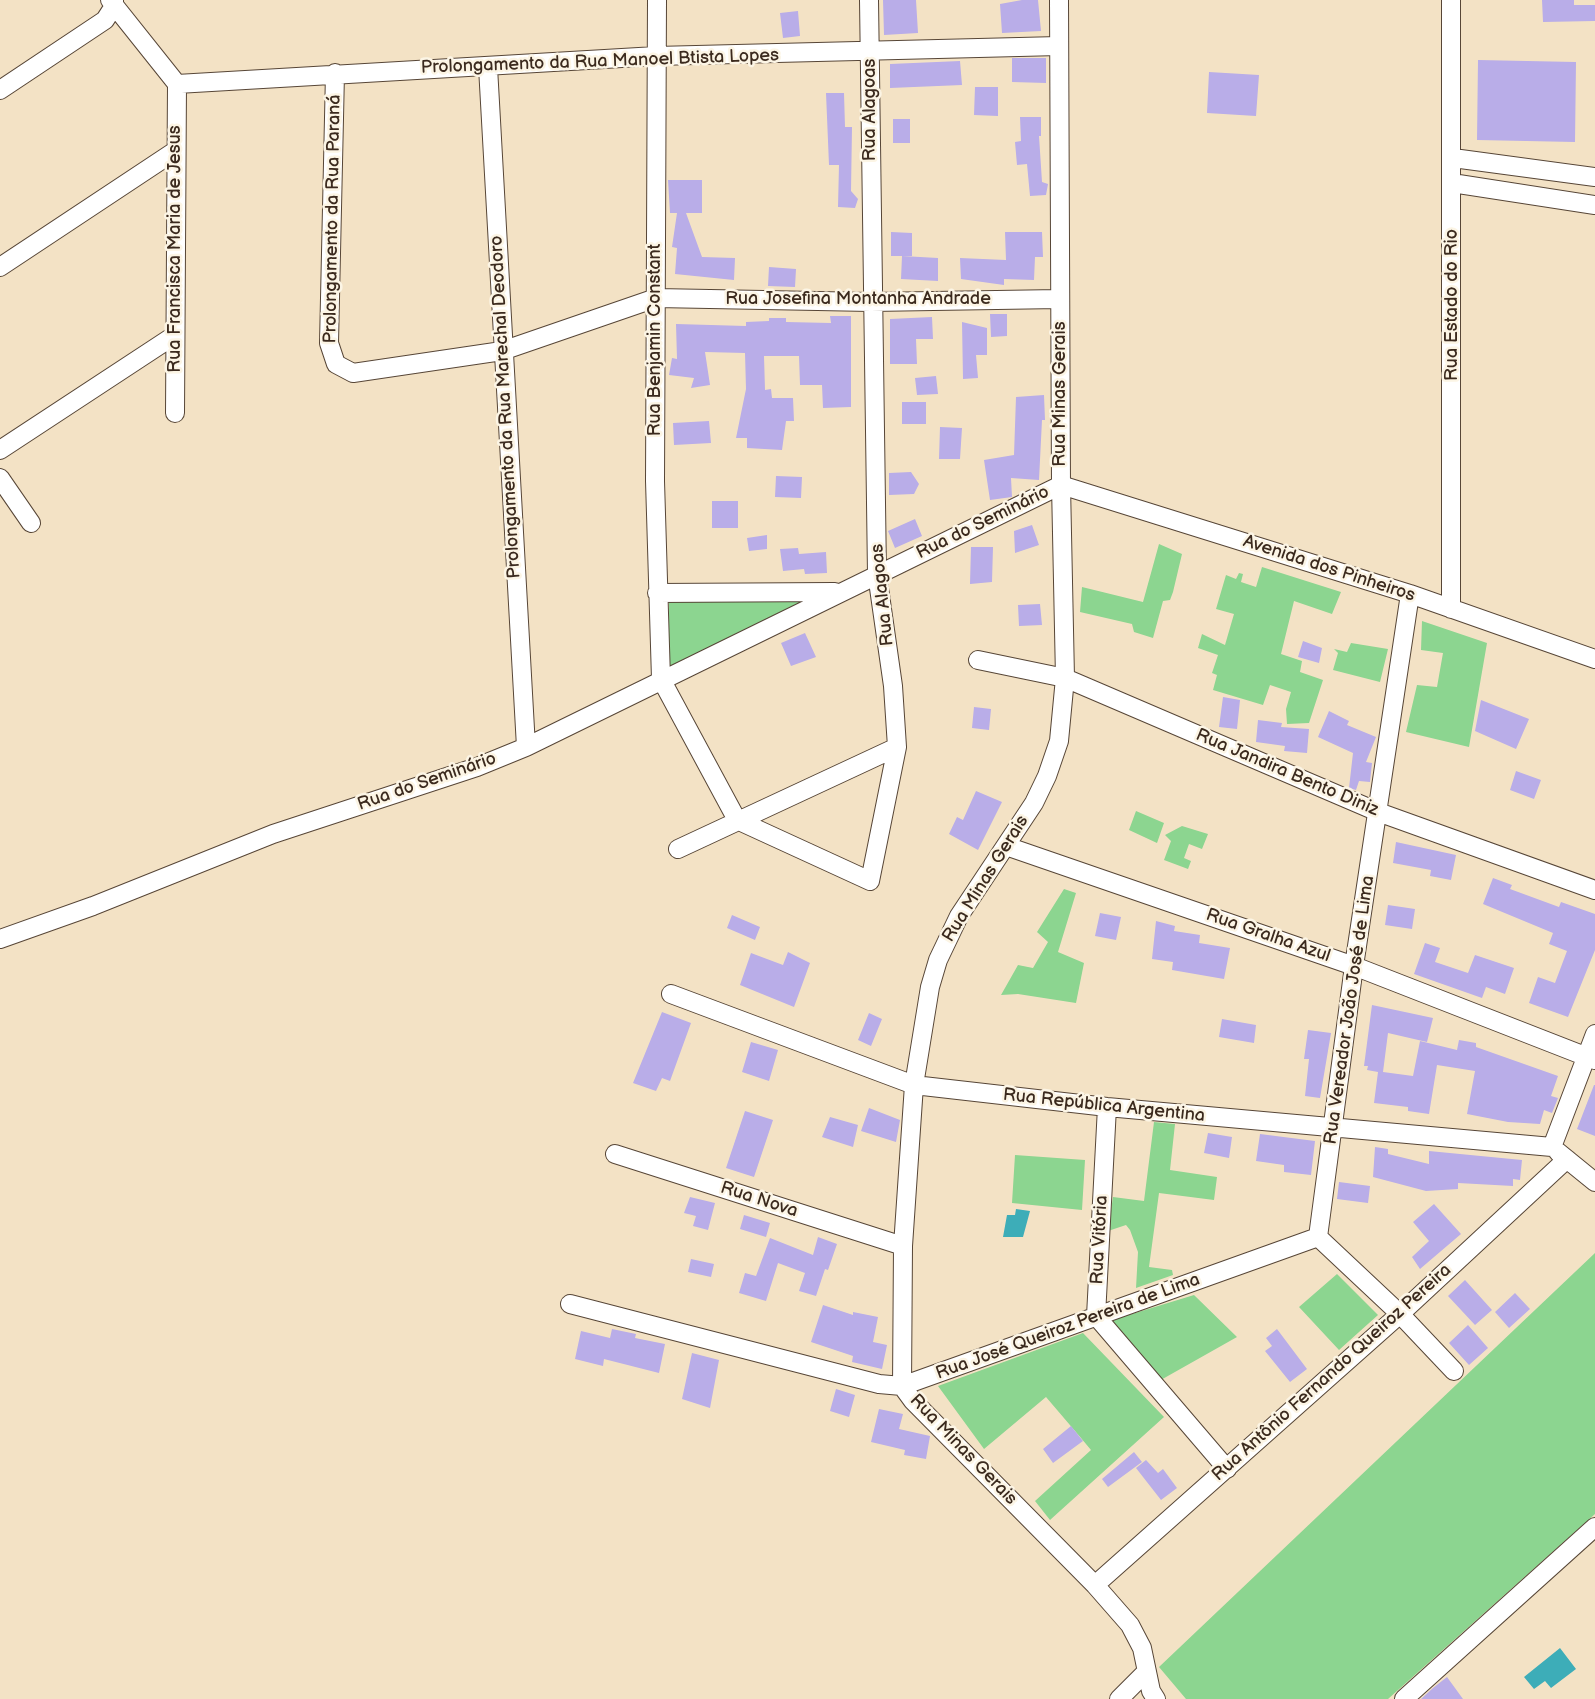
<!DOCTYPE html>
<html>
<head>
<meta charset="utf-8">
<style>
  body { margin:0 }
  canvas { display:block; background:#f3e2c5 }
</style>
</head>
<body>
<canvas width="1595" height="1699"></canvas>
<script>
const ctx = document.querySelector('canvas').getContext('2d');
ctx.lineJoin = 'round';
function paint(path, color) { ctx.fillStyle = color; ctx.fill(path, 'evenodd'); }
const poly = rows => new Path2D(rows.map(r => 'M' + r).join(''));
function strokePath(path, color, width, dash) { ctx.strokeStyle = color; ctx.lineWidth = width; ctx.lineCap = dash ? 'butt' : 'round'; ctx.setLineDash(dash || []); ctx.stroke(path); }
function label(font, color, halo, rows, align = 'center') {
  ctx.font = font + ' "Balsamiq Sans",sans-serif'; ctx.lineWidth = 5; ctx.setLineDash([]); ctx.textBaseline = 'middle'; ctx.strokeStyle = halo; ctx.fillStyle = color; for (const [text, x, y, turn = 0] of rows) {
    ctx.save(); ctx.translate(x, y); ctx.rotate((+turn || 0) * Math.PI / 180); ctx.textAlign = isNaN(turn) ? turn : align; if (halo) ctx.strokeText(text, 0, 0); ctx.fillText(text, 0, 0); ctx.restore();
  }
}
paint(poly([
  [1159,544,1182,554,1173,592,1170,600,1163,601,1153,638,1134,632,1132,624,1080,612,1082,587,1143,602],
  [1262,567,1341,592,1332,614,1294,601,1281,654,1302,661,1300,672,1323,680,1309,723,1287,724,1286,709,1291,692,1270,685,1263,705,1213,690,1217,675,1212,673,1218,655,1198,648,1202,634,1225,645,1234,614,1216,609,1226,575,1236,579,1239,573,1243,574,1241,582,1256,587],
  [818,598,669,670,669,600],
  [1422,621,1487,643,1469,747,1406,732,1417,685,1437,687,1443,653,1421,650],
  [1351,643,1388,649,1380,682,1333,670,1338,653,1334,649,1347,652],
  [1136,811,1164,823,1157,843,1129,830],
  [1182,826,1208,834,1202,849,1189,844,1184,858,1191,861,1188,869,1164,860,1171,841,1165,835],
  [1064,889,1076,893,1058,952,1084,963,1076,1003,1018,994,1001,995,1018,965,1033,968,1048,942,1037,932],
  [1154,1122,1175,1124,1170,1170,1217,1177,1214,1200,1159,1193,1149,1267,1172,1270,1173,1275,1136,1288,1138,1252,1130,1230,1126,1225,1108,1231,1113,1197,1144,1201],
  [1015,1155,1085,1160,1082,1210,1012,1203],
  [1595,1253,1595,1514,1388,1699,1186,1699,1159,1667],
  [1337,1274,1378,1315,1339,1350,1299,1307],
  [1194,1295,1237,1337,1159,1381,1109,1321],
  [1083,1333,1164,1417,1050,1520,1035,1501,1091,1450,1081,1438,1046,1397,984,1449,938,1386]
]), '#8cd590');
paint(poly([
  [1016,1209,1030,1211,1023,1237,1003,1237,1007,1215,1015,1215],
  [1560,1648,1576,1669,1551,1688,1545,1681,1534,1689,1524,1677]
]), '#3dadb8');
paint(poly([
  [883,0,916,0,918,33,884,35],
  [1022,0,1038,0,1041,31,1002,33,1000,4],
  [1542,0,1574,0,1574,5,1595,5,1595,21,1543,22],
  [798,11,800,36,783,38,780,13],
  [1012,58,1046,58,1046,83,1012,82],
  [1478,60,1576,62,1575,142,1477,140],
  [960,61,962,85,890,88,890,64],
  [1209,72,1259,75,1256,116,1207,113],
  [975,87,998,87,998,116,974,115],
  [826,93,844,93,845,127,852,127,851,191,858,199,855,208,838,207,839,165,829,165],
  [1020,117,1041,117,1041,136,1039,136,1042,182,1048,184,1046,195,1030,196,1027,164,1017,165,1015,142,1021,141],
  [893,119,910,119,910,143,893,143],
  [668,180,702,180,702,213,686,213,702,257,735,258,734,280,675,274,677,248,672,247,677,213,670,213],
  [891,232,912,233,912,256,891,256],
  [1005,232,1042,232,1043,257,1035,257,1034,280,1004,279,1004,285,961,279,960,258,1006,260],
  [902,256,938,258,938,281,901,279],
  [769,267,796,269,795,287,768,286],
  [990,314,1007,314,1007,336,991,337],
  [830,316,851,316,851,407,823,408,822,385,800,385,799,356,764,356,765,390,771,389,772,398,793,398,794,421,786,421,782,450,747,448,747,438,736,438,746,389,745,353,705,352,710,385,691,388,694,378,669,375,672,358,677,359,676,324,746,326,746,322,769,321,769,318,786,318,786,322,831,323],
  [932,317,933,339,916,339,917,364,890,364,890,319],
  [962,322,987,328,987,355,976,355,978,378,963,379],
  [936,376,938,394,917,395,915,378],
  [1044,395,1045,420,1042,420,1039,480,1011,478,1012,497,990,500,984,460,1014,455,1016,397],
  [902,402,926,402,926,424,902,424],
  [709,421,711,443,674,445,673,423],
  [940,427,962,428,960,459,939,459],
  [911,472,919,484,914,494,889,495,889,473],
  [776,476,802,477,801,498,775,497],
  [712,501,738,501,738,528,712,528],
  [915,519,922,536,895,548,888,531],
  [1032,525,1039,545,1015,553,1014,531],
  [767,535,767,549,749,551,747,538],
  [971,547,993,547,992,582,970,584],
  [798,548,799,554,826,552,827,573,805,574,804,569,783,571,780,549],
  [1040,604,1042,625,1019,626,1018,605],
  [805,633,816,657,791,666,781,643],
  [1303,641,1322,648,1319,663,1298,657],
  [1223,697,1240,700,1237,729,1219,727],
  [1481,700,1529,719,1516,749,1475,731],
  [974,707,991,709,989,730,972,728],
  [1329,711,1349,721,1347,725,1376,737,1366,762,1372,763,1370,782,1359,781,1356,790,1349,788,1353,753,1318,737],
  [1258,720,1282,723,1281,727,1309,729,1307,753,1284,751,1285,746,1256,742],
  [1516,771,1541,780,1534,799,1510,790],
  [976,791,1002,802,978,850,949,834,957,817,963,820],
  [1396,842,1456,855,1451,880,1430,876,1431,870,1393,863],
  [1493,878,1512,885,1510,889,1559,907,1561,902,1595,914,1595,950,1568,1017,1529,1003,1538,977,1555,983,1567,951,1549,944,1553,933,1483,904],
  [1388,905,1415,909,1412,929,1385,925],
  [1100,913,1121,917,1116,940,1095,936],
  [732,915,760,927,755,940,727,928],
  [1156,921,1175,926,1174,931,1200,935,1199,943,1230,948,1224,979,1172,970,1173,962,1152,959],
  [1425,943,1440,948,1435,962,1468,973,1475,955,1514,968,1505,994,1486,987,1482,998,1414,974],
  [788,952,810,963,794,1007,740,985,751,953,783,965],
  [1372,1005,1433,1018,1427,1042,1388,1033,1383,1072,1413,1076,1420,1041,1457,1050,1459,1040,1476,1043,1476,1047,1558,1076,1551,1096,1558,1098,1552,1113,1544,1110,1540,1124,1508,1122,1467,1114,1475,1071,1437,1065,1429,1114,1408,1111,1408,1107,1374,1103,1378,1072,1367,1070,1368,1066,1364,1066],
  [662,1012,691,1023,670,1081,662,1078,656,1091,633,1083],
  [869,1013,882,1019,871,1046,858,1040],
  [1222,1019,1256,1025,1254,1043,1219,1037],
  [1308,1030,1331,1033,1320,1098,1305,1096,1309,1059,1304,1059],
  [751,1042,778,1050,769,1081,742,1072],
  [1594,1085,1595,1085,1595,1136,1577,1129],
  [869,1108,900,1120,896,1142,861,1131],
  [745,1111,773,1120,754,1177,726,1168],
  [830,1117,858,1125,853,1147,822,1137],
  [1208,1133,1232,1137,1229,1158,1204,1153],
  [1260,1134,1315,1141,1311,1175,1284,1172,1284,1165,1256,1161],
  [1375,1147,1388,1149,1388,1154,1429,1164,1429,1151,1522,1160,1520,1180,1513,1179,1513,1186,1458,1183,1458,1189,1426,1191,1373,1177],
  [1339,1182,1370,1186,1368,1203,1337,1199],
  [690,1197,715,1203,708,1230,693,1226,696,1216,684,1213],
  [1434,1204,1461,1234,1420,1269,1412,1257,1429,1241,1413,1222],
  [744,1215,770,1223,766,1237,740,1229],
  [818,1237,837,1244,828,1270,825,1269,816,1296,799,1291,805,1273,778,1263,766,1301,739,1293,745,1273,756,1276,770,1238,813,1255],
  [691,1259,714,1264,711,1277,688,1272],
  [1465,1280,1492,1310,1475,1325,1448,1296],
  [1515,1293,1530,1309,1509,1328,1495,1312],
  [823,1305,853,1315,853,1312,878,1317,873,1342,887,1345,882,1369,852,1362,853,1356,811,1342],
  [1468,1325,1488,1348,1469,1365,1449,1343],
  [612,1329,636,1334,635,1338,665,1344,659,1373,604,1359,603,1366,575,1359,581,1331,610,1338],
  [1277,1329,1307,1369,1290,1382,1265,1351,1272,1346,1266,1338],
  [692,1353,719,1360,710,1408,682,1399],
  [836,1389,855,1395,849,1417,830,1411],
  [879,1409,903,1414,899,1429,930,1436,926,1459,904,1455,905,1450,871,1442],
  [1071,1426,1083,1441,1053,1463,1043,1449],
  [1134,1452,1142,1462,1108,1487,1102,1479],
  [1146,1460,1158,1473,1163,1469,1177,1488,1161,1500,1136,1468],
  [1447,1677,1463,1699,1421,1699,1433,1688]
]), '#b9ade8');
const minor = poly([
  [110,0,177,84],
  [657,0,655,481,661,679,737,820,870,881,897,747,893,686,877,574,869,0],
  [1059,0,1061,485,1065,678,1059,741,1047,776,1034,803,959,916,938,960,930,987,914,1085,903,1246,902,1386,913,1401,1095,1585,1130,1625,1142,1648,1151,1691,1156,1699],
  [1451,0,1451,609],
  [488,67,526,747],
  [335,73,329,343,336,364,353,373,502,351,656,298,871,302,1059,299],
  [177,84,656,56,1059,46],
  [0,90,105,20,114,6,114,0],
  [1453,158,1595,177],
  [1452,183,1595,205],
  [0,267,175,151],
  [175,413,177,84],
  [0,450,175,335],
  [0,478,31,523],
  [1061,485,1410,594,1595,659],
  [657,593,835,592],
  [1410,594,1354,966,1318,1237,1400,1314,1454,1371],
  [978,660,1065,678,1378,812,1595,890],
  [1006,846,1354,966,1595,1060],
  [678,849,897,747],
  [0,939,93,906,273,834,477,767,526,747,1061,485],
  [671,994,914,1085,1107,1107,1552,1147],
  [1107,1107,1096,1316,1227,1469],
  [1552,1147,1595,1034],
  [1558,1152,1595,1182],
  [615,1154,903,1246],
  [570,1304,879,1384,902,1386,1318,1237],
  [1095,1585,1400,1314,1567,1159],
  [1119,1699,1146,1672],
  [1404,1699,1595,1527]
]);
strokePath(minor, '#574637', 20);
strokePath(minor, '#fff', 18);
label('18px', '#3b2a1e', '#fcf5e5', [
  ["Prolongamento da Rua Manoel Btista Lopes",600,62,-2],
  ["Rua Alagoas",870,110,-90],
  ["Prolongamento da Rua Paraná",333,219,-89],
  ["Rua Francisca Maria de Jesus",175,249,-90],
  ["Rua Josefina Montanha Andrade",858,299],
  ["Rua Estado do Rio",1452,305,-90],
  ["Rua Benjamin Constant",655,340,-90],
  ["Rua Minas Gerais",1060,394,-90],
  ["Prolongamento da Rua Marechal Deodoro",506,407,-93],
  ["Rua do Seminário",983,523,-26],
  ["Avenida dos Pinheiros",1329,569,18],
  ["Rua Alagoas",883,595,-96],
  ["Rua Jandira Bento Diniz",1287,773,23],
  ["Rua do Seminário",427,782,-19],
  ["Rua Minas Gerais",986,879,-58],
  ["Rua Gralha Azul",1268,936,19],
  ["Rua Vereador João José de Lima",1350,1010,-82],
  ["Rua República Argentina",1104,1106,6],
  ["Rua Nova",759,1200,18],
  ["Rua Vitória",1100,1240,-87],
  ["Rua José Queiroz Pereira de Lima",1068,1327,-20],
  ["Rua Antônio Fernando Queiroz Pereira",1332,1373,-42],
  ["Rua Minas Gerais",963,1450,46]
]);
</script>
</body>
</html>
